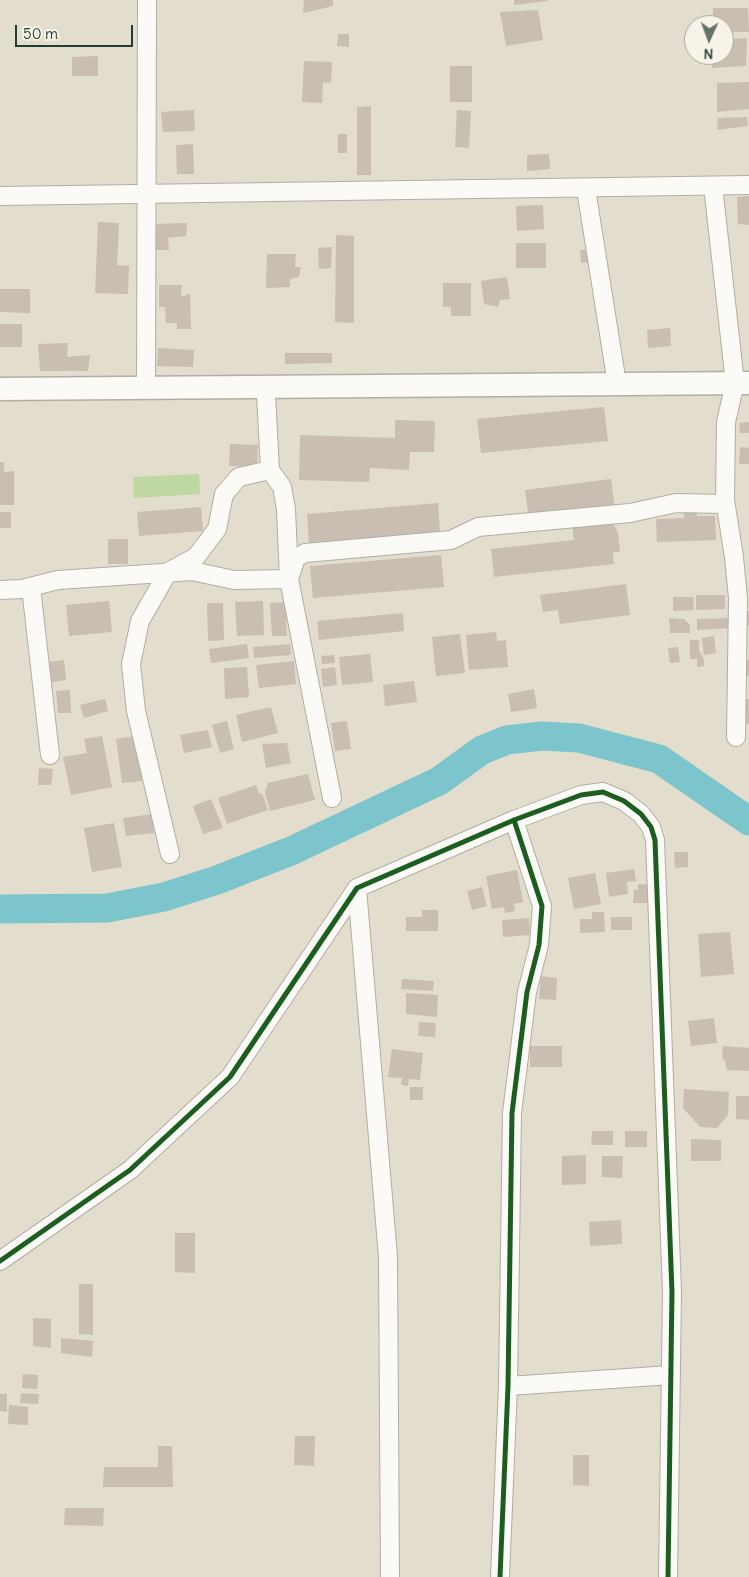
<!DOCTYPE html>
<html>
<head>
<meta charset="utf-8">
<style>
  body { margin:0 }
  #map { position:relative; width:749px; height:1577px; overflow:hidden; background:#e2ddcc; font-family:Delius,sans-serif }
  canvas { display:block }
  .north { position:absolute; left:684px; top:15px; width:50px; height:50px; box-sizing:border-box; background:#f7f3e8; border:1px solid #a1aaa0; border-radius:50%; rotate:182deg; font-size:14px; font-weight:700; line-height:20px; text-align:center; color:#1f3d34 }
  .north::after { content:''; display:block; margin:auto; width:18px; height:22px; background:#637569; clip-path:polygon(50% 0,100% 100%,50% 72%,0 100%) }
  .scale { position:absolute; left:15px; top:25px; width:118px; height:22px; box-sizing:border-box; border:2px solid #1f3d34; border-top:0; padding-left:6px; font-size:15px; line-height:18px; white-space:nowrap; color:#1f3d34; -webkit-text-stroke:4px #f7f3e8; paint-order:stroke }
</style>
</head>
<body>
<div id="map">
<canvas width="749" height="1577"></canvas>
<div class="north">N</div>
<div class="scale">50 m</div>
</div>
<script>
const ctx = document.querySelector('canvas').getContext('2d');
ctx.lineJoin = 'round';
function paint(path, color) { ctx.fillStyle = color; ctx.fill(path, 'evenodd'); }
const poly = rows => new Path2D(rows.map(r => 'M' + r).join(''));
function strokePath(path, color, width, dash) { ctx.strokeStyle = color; ctx.lineWidth = width; ctx.lineCap = dash ? 'butt' : 'round'; ctx.setLineDash(dash || []); ctx.stroke(path); }
paint(poly([
  [199,474,200,494,134,498,133,477]
]), '#bed7a3');
strokePath(poly([
  [0,909,107,908,164,897,217,880,291,851,439,781,482,750,507,740,542,736,579,738,659,759,749,821]
]), '#7cc5cc', 29);
paint(poly([
  [304,0,333,0,333,6,303,13],
  [514,0,548,0,548,1,514,5],
  [713,8,748,8,749,32,724,32,724,25,713,25],
  [538,10,543,40,506,46,500,12],
  [338,34,349,34,349,47,337,46],
  [747,38,746,66,712,68,711,55,724,55,724,40],
  [98,56,98,76,72,76,72,57],
  [304,61,332,62,331,83,323,82,322,103,302,102],
  [450,66,472,66,472,102,450,102],
  [749,82,749,109,717,112,717,83],
  [371,106,371,175,357,175,357,107],
  [194,110,195,131,163,132,161,112],
  [457,110,471,111,469,148,455,147],
  [747,117,748,126,717,130,718,118],
  [338,134,347,134,347,153,338,153],
  [193,144,194,174,177,174,176,145],
  [549,154,550,169,527,171,527,155],
  [749,196,749,225,738,224,737,197],
  [543,205,544,229,517,231,516,206],
  [98,222,119,223,117,265,129,266,128,294,95,293],
  [187,223,186,236,168,238,169,250,155,250,154,224],
  [336,235,354,236,354,323,335,322],
  [516,243,546,243,546,268,516,268],
  [332,247,331,268,319,269,318,248],
  [589,249,591,262,581,263,580,250],
  [267,254,296,254,295,267,301,267,299,277,290,279,290,287,266,288],
  [507,277,510,299,500,300,498,307,484,304,481,281],
  [443,283,471,283,471,316,451,316,451,307,443,307],
  [159,285,182,285,181,297,190,294,191,329,177,329,177,323,166,323,165,307,159,307],
  [0,289,30,289,30,313,0,312],
  [0,324,22,324,22,347,0,347],
  [670,328,671,346,648,348,647,330],
  [68,343,67,357,90,355,88,371,40,371,38,344],
  [158,348,194,350,193,367,157,366],
  [285,353,332,353,332,363,285,364],
  [604,407,608,441,481,453,477,419],
  [395,420,435,421,434,452,410,452,409,470,370,468,369,482,299,480,300,435,395,438],
  [749,422,749,433,740,433,739,423],
  [230,444,258,445,257,467,229,466],
  [740,447,749,448,749,464,739,464],
  [0,462,4,462,4,472,14,471,14,505,0,505],
  [611,479,615,510,529,520,525,490],
  [438,503,440,533,309,544,307,514],
  [201,507,203,531,139,536,137,512],
  [697,510,697,516,715,516,716,540,657,542,656,519,684,518,684,511],
  [0,512,11,512,11,528,0,528],
  [600,521,614,525,618,533,620,552,613,552,614,564,494,577,491,549,574,540,572,524],
  [108,539,128,539,128,564,108,564],
  [441,555,444,587,313,598,310,566],
  [626,584,630,615,560,624,558,610,543,612,540,595],
  [696,595,725,595,725,609,696,610],
  [673,597,693,597,694,610,673,611],
  [109,601,112,632,69,636,66,605],
  [263,601,264,635,237,636,235,602],
  [285,602,287,636,272,636,270,603],
  [207,603,223,603,224,640,208,641],
  [746,611,749,611,749,626,746,626],
  [403,613,404,631,319,640,317,621],
  [669,618,684,619,690,625,690,633,670,633],
  [732,618,732,628,697,630,697,619],
  [496,632,497,641,506,640,508,667,469,670,466,635],
  [460,634,465,673,436,676,432,637],
  [714,636,716,653,704,655,702,638],
  [690,640,699,640,699,651,704,659,704,666,697,667,697,659,690,659],
  [247,644,249,658,211,663,209,649],
  [290,644,291,655,254,658,253,647],
  [678,647,680,662,670,663,668,648],
  [370,654,373,682,342,685,339,657],
  [334,655,335,663,322,664,321,656],
  [64,660,66,680,52,682,49,662],
  [744,660,749,660,749,676,744,676],
  [294,661,296,684,259,688,256,665],
  [247,667,249,697,225,699,224,668],
  [335,667,337,685,323,687,321,669],
  [414,681,417,702,385,706,383,685],
  [534,689,537,708,511,712,508,694],
  [70,690,71,713,58,713,56,691],
  [105,699,108,711,84,718,80,705],
  [744,699,749,699,749,724,744,723],
  [271,707,278,733,242,742,236,715],
  [227,721,234,749,220,753,212,725],
  [347,721,351,749,335,751,331,723],
  [208,730,212,747,184,753,180,735],
  [102,736,112,787,71,795,63,757,87,753,84,739],
  [136,736,142,781,122,783,116,739],
  [287,743,291,763,266,768,262,744],
  [39,768,53,769,51,785,38,785],
  [308,774,315,800,270,811,265,792,268,783],
  [256,785,259,794,262,793,268,810,227,824,218,798],
  [211,799,223,828,203,834,193,806],
  [152,814,154,833,126,836,123,818],
  [114,823,122,867,92,872,84,828],
  [674,852,688,852,688,867,675,868],
  [634,869,636,881,627,882,628,894,609,897,606,873],
  [517,870,523,902,514,904,515,911,505,913,504,907,492,909,486,876],
  [595,873,601,904,574,909,568,878],
  [638,884,653,885,652,903,633,903,634,889,638,890],
  [482,887,487,906,472,910,467,891],
  [422,910,438,910,438,931,406,931,406,917,422,917],
  [592,912,604,912,605,932,580,933,580,919,592,919],
  [611,917,632,917,632,930,611,930],
  [529,918,530,935,503,937,502,920],
  [730,932,734,974,701,977,698,934],
  [541,976,557,978,556,1000,539,999],
  [402,979,434,981,433,991,401,989],
  [406,993,438,995,437,1017,406,1014],
  [714,1018,717,1043,691,1046,688,1021],
  [419,1022,436,1023,435,1037,418,1036],
  [530,1046,562,1046,562,1067,530,1067],
  [723,1046,749,1048,749,1071,727,1070,725,1061,722,1058],
  [392,1049,423,1053,420,1080,409,1079,408,1086,401,1085,402,1078,388,1077],
  [410,1087,423,1087,423,1100,410,1100],
  [684,1089,729,1092,728,1115,717,1128,700,1127,683,1108],
  [736,1096,749,1096,749,1120,736,1119],
  [592,1131,613,1131,613,1145,591,1145],
  [625,1131,647,1131,647,1147,625,1147],
  [691,1139,721,1140,721,1161,691,1161],
  [586,1155,586,1184,562,1185,562,1156],
  [602,1156,623,1156,622,1178,602,1177],
  [621,1220,622,1244,590,1246,589,1222],
  [175,1233,195,1233,195,1273,175,1272],
  [79,1284,93,1284,93,1335,79,1334],
  [33,1318,51,1319,51,1348,33,1346],
  [61,1338,93,1341,92,1357,61,1353],
  [23,1374,38,1375,37,1389,22,1388],
  [21,1393,39,1394,38,1404,20,1403],
  [0,1394,7,1394,7,1412,0,1411],
  [9,1405,28,1407,28,1425,8,1424],
  [295,1436,315,1436,314,1466,294,1465],
  [158,1446,172,1446,173,1487,103,1487,104,1467,158,1467],
  [573,1455,589,1455,589,1486,573,1485],
  [65,1508,104,1508,103,1526,64,1525]
]), '#c9beb1');
const minor = poly([
  [713,186,735,383,726,422,725,500,734,557,738,598,736,737],
  [586,189,617,384],
  [0,196,749,185],
  [146,388,147,0],
  [266,395,270,470,282,487,286,509,289,579,332,798],
  [31,587,50,755],
  [0,590,22,589,58,580,192,571,234,580,289,579,296,558,305,553,451,540,478,527,630,513,676,503,725,504],
  [170,854,136,711,131,664,140,621,168,572,196,557,217,529,224,494,239,477,270,470],
  [357,888,388,1257,390,1577],
  [0,1261,130,1170,230,1077,357,888,514,820,581,795,603,792,624,801,641,814,651,827,655,840,672,1292,668,1577],
  [508,1386,671,1375],
  [500,1577,508,1386,512,1113,527,992,539,945,542,906,514,820]
]);
const tertiary = poly([
  [0,389,749,383]
]);
strokePath(minor, '#afafa3', 20);
strokePath(tertiary, '#afafa3', 25);
strokePath(minor, '#fbfaf7', 18);
strokePath(tertiary, '#fbfaf7', 22);
strokePath(poly([
  [0,1261,130,1170,230,1077,357,888,514,820,581,795,603,792,624,801,641,814,651,827,655,840,672,1292,668,1577],
  [500,1577,508,1386,512,1113,527,992,539,945,542,906,514,820]
]), '#1b5e20', 5);
</script>
</body>
</html>
